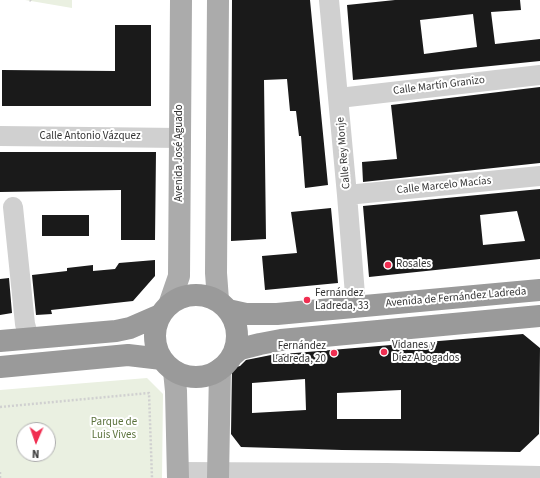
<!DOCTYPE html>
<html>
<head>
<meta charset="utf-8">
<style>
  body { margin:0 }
  #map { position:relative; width:540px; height:478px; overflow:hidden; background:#fff; font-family:"Source Sans 3",sans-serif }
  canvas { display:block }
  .north { position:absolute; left:16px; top:422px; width:40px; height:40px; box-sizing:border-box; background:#fff; border:1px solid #adadad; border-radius:50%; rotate:182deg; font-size:11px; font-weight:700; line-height:16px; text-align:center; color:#333 }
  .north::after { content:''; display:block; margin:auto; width:14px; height:18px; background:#f02e51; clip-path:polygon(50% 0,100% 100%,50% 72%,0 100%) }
</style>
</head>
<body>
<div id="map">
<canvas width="540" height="478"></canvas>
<div class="north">N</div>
</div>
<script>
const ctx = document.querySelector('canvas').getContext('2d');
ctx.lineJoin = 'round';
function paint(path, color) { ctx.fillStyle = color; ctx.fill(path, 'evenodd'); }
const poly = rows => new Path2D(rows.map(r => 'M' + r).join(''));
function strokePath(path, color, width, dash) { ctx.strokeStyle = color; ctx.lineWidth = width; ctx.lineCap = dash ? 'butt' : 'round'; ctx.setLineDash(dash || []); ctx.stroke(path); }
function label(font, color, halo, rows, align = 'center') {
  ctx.font = font + ' "Source Sans 3",sans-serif'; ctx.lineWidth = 4; ctx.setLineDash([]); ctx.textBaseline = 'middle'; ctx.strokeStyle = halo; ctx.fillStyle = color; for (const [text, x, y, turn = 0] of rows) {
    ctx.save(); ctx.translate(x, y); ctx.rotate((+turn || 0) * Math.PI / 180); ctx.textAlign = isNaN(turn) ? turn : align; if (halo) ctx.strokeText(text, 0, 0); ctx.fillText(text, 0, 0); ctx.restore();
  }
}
paint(poly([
  [25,0,72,0,72,8,31,1],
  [147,378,163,394,162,478,0,478,0,390],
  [24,430,48,430,48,454,24,454]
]), '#eaf0e1');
paint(poly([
  [232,0,310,0,328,185,305,188,301,136,299,136,296,111,290,111,287,79,264,80,266,239,231,241],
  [395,0,520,0,521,10,491,12,495,44,540,39,540,61,353,80,347,5],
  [473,14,477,47,424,54,420,20],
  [115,25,151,25,151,106,2,106,2,70,115,71],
  [540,87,540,163,363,182,362,162,397,159,391,105],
  [0,152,156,152,155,240,121,240,121,190,0,192],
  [540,189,540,259,369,277,363,206],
  [517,211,525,241,483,245,480,215],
  [331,208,338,283,265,290,262,256,297,253,291,212],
  [42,215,89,215,89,236,42,236],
  [155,260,155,276,133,301,51,310,52,314,36,315,32,275,67,271,67,268,93,265,93,271,115,269,119,263],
  [9,278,12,313,0,315,0,279],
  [523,334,540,348,539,434,520,452,342,450,241,447,231,434,232,368,240,366,246,360,271,355],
  [305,379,306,410,252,413,252,383],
  [401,390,401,419,337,419,337,393]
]), '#1a1a1a');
strokePath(poly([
  [30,0,31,1],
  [0,407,149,393,152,478],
  [0,472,0,478]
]), '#d0d0d0', 2.5, [2, 2]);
strokePath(poly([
  [329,0,347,195,356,307],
  [339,98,540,75],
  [0,136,180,138],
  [347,195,540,176],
  [13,207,25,324,29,338],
  [178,472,387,473,540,476]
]), '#d0d0d0', 20);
strokePath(poly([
  [218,0,216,273,218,300],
  [169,305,179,276,181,0],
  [174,371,176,391,178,478],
  [218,478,220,369]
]), '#ababab', 22);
strokePath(poly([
  '155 336a41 41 0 1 1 82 0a41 41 0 1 1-82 0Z',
  [228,310,246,314,277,314,540,290],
  [0,341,116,331,130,328,160,315],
  [232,356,240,349,260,344,281,340,540,316],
  [0,367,128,355,162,359]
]), '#9a9a9a', 22);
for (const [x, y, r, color] of [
  [388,265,4,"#f02e51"],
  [307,300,4,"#f02e51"],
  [384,352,4,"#f02e51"],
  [334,353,4,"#f02e51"]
]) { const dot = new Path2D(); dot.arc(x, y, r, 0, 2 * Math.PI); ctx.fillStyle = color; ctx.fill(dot); strokePath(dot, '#fff', 1.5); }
label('11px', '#333', '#fff', [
  ["Calle Martín Granizo",439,86,-7],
  ["Calle Antonio Vázquez",90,137],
  ["Avenida José Aguado",180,153,-90],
  ["Calle Rey Monje",344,153,-95],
  ["Calle Marcelo Macías",444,186,-6],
  ["Avenida de Fernández Ladreda",456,298,-5]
]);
label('11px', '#333', '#fff', [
  ["Rosales",396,265],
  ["Fernández",315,294],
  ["Ladreda, 33",315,307],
  ["Vidanes y",392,346],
  ["Díez Abogados",392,359],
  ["Fernández",326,347,"right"],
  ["Ladreda, 20",326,360,"right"]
], 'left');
label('11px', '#5b723c', '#fff', [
  ["Parque de",114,423],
  ["Luis Vives",114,436]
]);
</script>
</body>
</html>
